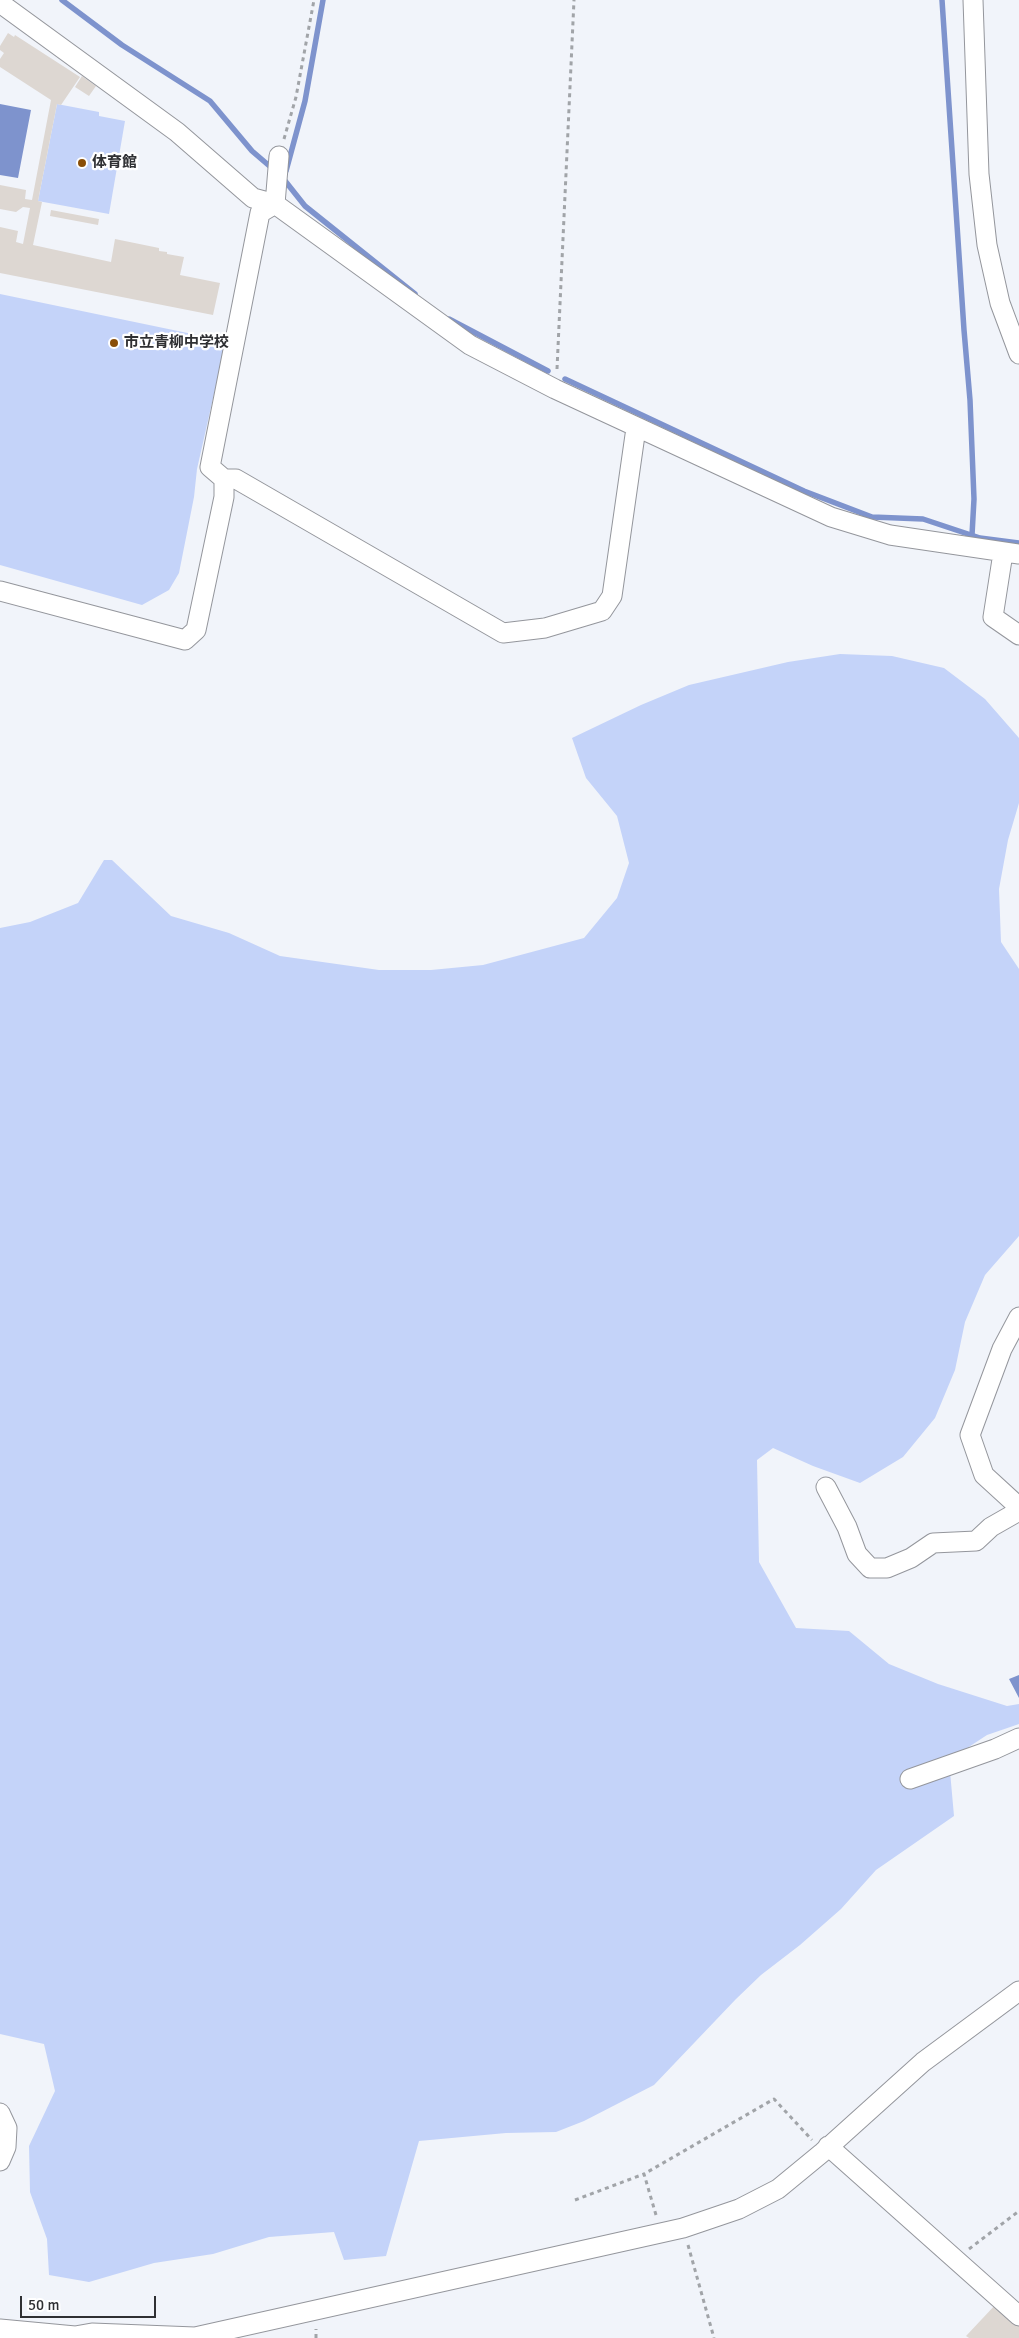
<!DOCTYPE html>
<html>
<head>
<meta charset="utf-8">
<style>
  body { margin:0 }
  #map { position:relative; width:1019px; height:2338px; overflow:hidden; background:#f1f4fa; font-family:Signika,sans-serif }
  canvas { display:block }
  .scale { position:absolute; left:20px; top:2296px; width:136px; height:22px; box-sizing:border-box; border:2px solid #2f3033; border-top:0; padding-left:6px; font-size:15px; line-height:18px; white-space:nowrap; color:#2f3033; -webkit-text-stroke:4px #fff; paint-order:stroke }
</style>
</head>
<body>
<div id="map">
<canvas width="1019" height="2338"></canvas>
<div class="scale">50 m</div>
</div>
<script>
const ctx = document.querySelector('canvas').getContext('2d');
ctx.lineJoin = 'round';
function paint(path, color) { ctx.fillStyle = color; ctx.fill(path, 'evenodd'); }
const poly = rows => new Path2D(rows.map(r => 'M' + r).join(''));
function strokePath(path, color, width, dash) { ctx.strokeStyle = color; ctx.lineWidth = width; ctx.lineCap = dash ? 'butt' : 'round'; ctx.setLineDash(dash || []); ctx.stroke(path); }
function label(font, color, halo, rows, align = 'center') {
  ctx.font = font + ' Signika,"Noto Sans JP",sans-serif'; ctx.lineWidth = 4.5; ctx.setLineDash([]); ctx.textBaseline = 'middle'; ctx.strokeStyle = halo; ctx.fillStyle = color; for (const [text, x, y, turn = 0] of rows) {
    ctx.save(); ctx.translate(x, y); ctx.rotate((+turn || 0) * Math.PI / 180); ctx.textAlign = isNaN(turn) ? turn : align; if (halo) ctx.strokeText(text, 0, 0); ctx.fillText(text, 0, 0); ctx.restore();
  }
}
paint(poly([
  [57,104,99,112,99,116,125,121,109,214,38,201],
  [0,294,226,341,197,469,194,497,179,573,169,590,142,605,0,565],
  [840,654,892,656,944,668,985,699,1019,738,1019,803,1008,840,999,889,1001,942,1019,969,1019,1236,985,1275,965,1322,955,1370,935,1418,903,1457,860,1483,813,1466,773,1448,757,1460,759,1562,796,1628,849,1631,889,1664,938,1684,1007,1706,1019,1704,1019,1724,987,1735,949,1760,954,1816,876,1870,841,1909,800,1945,761,1975,736,1999,654,2085,584,2121,556,2132,506,2133,419,2141,386,2256,344,2260,334,2232,269,2237,213,2254,154,2263,89,2282,49,2275,47,2239,30,2192,29,2146,55,2091,44,2044,0,2034,0,928,30,922,78,903,104,860,112,860,171,916,229,933,280,956,379,970,431,970,483,965,584,938,617,898,629,863,617,816,586,778,572,738,641,705,689,685,788,662]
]), '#c4d3f9');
paint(poly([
  [0,104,31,110,18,178,0,175],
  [1019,1675,1019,1698,1009,1679]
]), '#7e93cd');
strokePath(poly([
  [62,0,122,45,210,101,252,151,273,169],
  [942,0,964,330,970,400,974,499,972,535],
  [286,171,305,101,323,0],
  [282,177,305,206,415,294],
  [449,319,548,371],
  [565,379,804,491,872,517,923,519,980,538,1019,543]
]), '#7e93cd', 5.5);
paint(poly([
  [8,33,14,37,15,35,80,77,61,105,57,104,38,201,42,202,33,245,111,262,115,239,159,248,159,251,167,252,167,254,184,257,180,275,220,283,213,315,0,273,0,227,18,231,16,242,23,244,30,208,23,207,16,212,0,209,0,185,26,190,25,199,32,200,51,100,0,67,0,59,4,53,0,50,0,46],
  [82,76,96,86,89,96,75,87],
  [51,210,99,219,98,225,50,216],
  [997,2303,1019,2324,1019,2338,969,2338,966,2336]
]), '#ddd7d2');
const minor = poly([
  [973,0,979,174,987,245,1000,303,1019,354],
  [0,3,177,132,253,198,275,204,470,345,555,389,831,517,890,535,1019,554],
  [279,156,275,204,260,213,210,467,224,479,236,479,503,633,545,628,602,611,612,596,635,435,639,428],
  [1003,553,993,617,1019,635],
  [0,591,185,640,196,630,224,497,224,479],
  [1019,1317,1002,1349,970,1435,984,1475,1019,1507],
  [826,1487,847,1527,857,1554,870,1568,887,1568,911,1558,933,1543,976,1541,991,1527,1019,1511],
  [910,1779,995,1749,1019,1738],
  [0,2113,7,2128,6,2147,0,2161],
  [828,2146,1019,2316],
  [0,2329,75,2336,92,2333,195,2337,683,2228,739,2209,778,2189,823,2152,923,2062,1019,1991]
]);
strokePath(minor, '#94969c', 21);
strokePath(poly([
  [284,139,296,97,314,0],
  [557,369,574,0],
  [575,2200,644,2174],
  [656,2215,644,2174,774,2099,812,2140],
  [688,2245,714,2338],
  [969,2249,1019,2211],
  [316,2338,316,2329]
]), '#a1a4a8', 3, [4, 4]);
strokePath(minor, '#fff', 19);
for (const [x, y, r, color] of [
  [82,163,5,"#894e08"],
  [114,343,5,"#894e08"]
]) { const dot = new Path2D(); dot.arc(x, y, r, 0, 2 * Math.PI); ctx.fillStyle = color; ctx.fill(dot); strokePath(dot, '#fff', 2); }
label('bold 15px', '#2f3033', '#fff', [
  ["体育館",92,163],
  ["市立青柳中学校",124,343]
], 'left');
</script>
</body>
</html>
